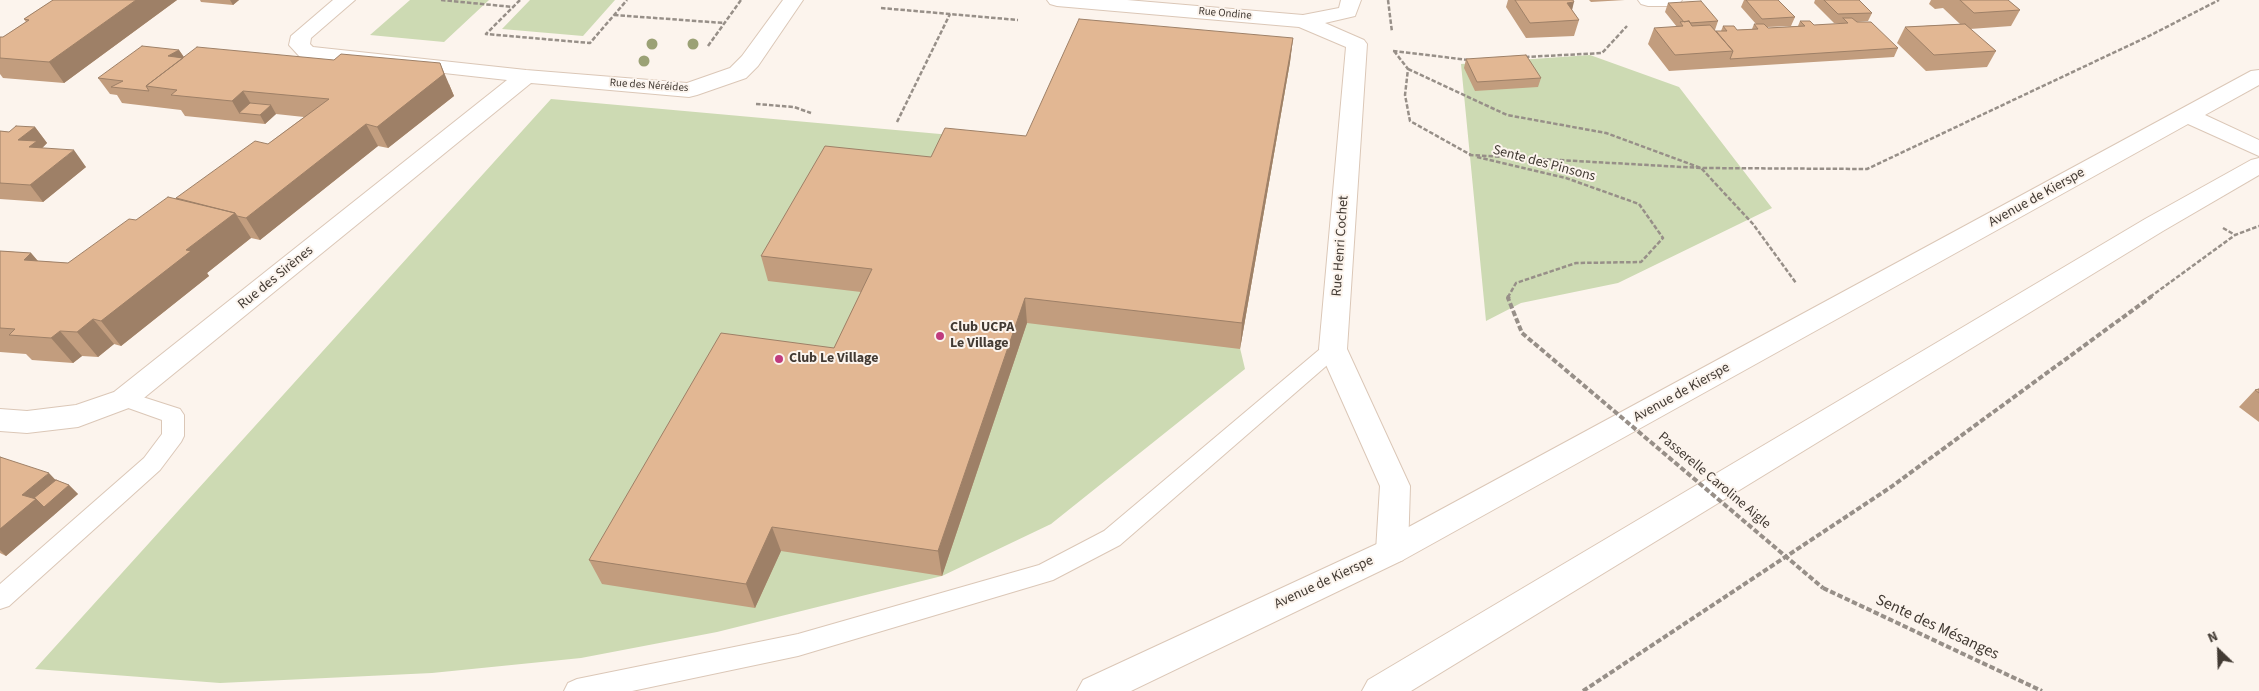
<!DOCTYPE html>
<html>
<head>
<meta charset="utf-8">
<style>
  body { margin:0 }
  #map { position:relative; width:2259px; height:691px; overflow:hidden; background:#fcf4ed; font-family:"Source Sans 3",sans-serif }
  canvas { display:block }
  .north { position:absolute; left:2194px; top:626px; width:50px; height:50px; -webkit-text-stroke:4px #fcf4ed; paint-order:stroke; rotate:336deg; font-size:14px; font-weight:700; line-height:20px; text-align:center; color:#423a33 }
  .north::after { content:''; display:block; margin:auto; width:18px; height:22px; background:#423a33; clip-path:polygon(50% 0,100% 100%,50% 72%,0 100%) }
</style>
</head>
<body>
<div id="map">
<canvas width="2259" height="691"></canvas>
<div class="north">N</div>
</div>
<script>
const ctx = document.querySelector('canvas').getContext('2d');
ctx.lineJoin = 'round';
function paint(path, color) { ctx.fillStyle = color; ctx.fill(path, 'evenodd'); }
const poly = rows => new Path2D(rows.map(r => 'M' + r).join(''));
function strokePath(path, color, width, dash) { ctx.strokeStyle = color; ctx.lineWidth = width; ctx.lineCap = dash ? 'butt' : 'round'; ctx.setLineDash(dash || []); ctx.stroke(path); }
function label(font, color, halo, rows, align = 'center') {
  ctx.font = font + ' "Source Sans 3",sans-serif'; ctx.lineWidth = 4; ctx.setLineDash([]); ctx.textBaseline = 'middle'; ctx.strokeStyle = halo; ctx.fillStyle = color; for (const [text, x, y, turn = 0] of rows) {
    ctx.save(); ctx.translate(x, y); ctx.rotate((+turn || 0) * Math.PI / 180); ctx.textAlign = isNaN(turn) ? turn : align; if (halo) ctx.strokeText(text, 0, 0); ctx.fillText(text, 0, 0); ctx.restore();
  }
}
paint(poly([
  [410,0,489,0,444,42,370,35],
  [530,0,615,0,583,36,502,29],
  [1590,55,1679,87,1772,208,1618,283,1521,303,1486,321,1461,64],
  [1290,62,1240,348,1245,369,1051,524,942,576,717,632,581,658,432,673,220,683,35,669,551,99,1029,142]
]), '#cddab3');
const lane = poly([
  [1333,342,1340,344,1343,349,1340,354,1120,545,1053,580,798,656,632,691,564,691,568,683,577,679,798,634,1039,565,1104,531,1326,344,1333,342],
  [124,391,180,409,184,415,184,436,181,442,160,470,9,606,0,609,0,584,144,458,162,434,162,420,117,404,114,399,117,394,124,391]
]);
const street = poly([
  [333,0,355,0,311,38,310,44,313,47,526,70,687,83,730,68,742,56,783,0,803,0,758,66,746,78,697,95,689,97,531,83,134,406,78,427,27,433,0,431,0,409,27,411,76,405,114,392,507,80,300,57,289,45,291,36,333,0],
  [1047,0,1127,0,1303,15,1339,8,1341,0,1361,0,1355,16,1325,23,1364,40,1367,44,1347,349,1410,486,1408,551,1403,560,1392,564,1381,560,1376,551,1380,486,1319,349,1346,47,1299,27,1057,6,1050,4,1047,0],
  [1638,0,1682,0,1679,4,1672,6,1648,6,1641,4,1638,0]
]);
const secondary = poly([
  [2259,70,2259,85,2205,115,2259,140,2259,156,2188,124,1403,560,1131,691,1077,691,1083,680,1381,542,2251,71,2259,70],
  [2259,158,2259,175,2163,231,1411,691,1362,691,1368,680,2145,219,2251,160,2259,158]
]);
strokePath(lane, '#dbc7b7', 2);
strokePath(street, '#dbc7b7', 2);
strokePath(secondary, '#dbc7b7', 2);
strokePath(poly([
  [441,0,513,7],
  [520,0,486,34,590,43,627,0],
  [1388,0,1392,32],
  [881,8,1018,20],
  [614,15,724,23],
  [708,46,741,0],
  [1393,51,1469,60],
  [1394,51,1408,69,1405,95,1410,121,1471,155],
  [1525,57,1602,53,1627,26],
  [1408,69,1507,115,1606,133,1701,168,1753,224,1796,283],
  [756,104,794,107,811,113],
  [897,122,950,14],
  [1469,155,1701,168,1867,169,2149,36,2219,0],
  [1477,157,1566,178,1639,204,1663,238,1641,262,1576,263,1516,283,1508,297],
  [2223,228,2235,235],
  [2150,297,2235,235,2259,226]
]), '#978f88', 2.5, [4.5, 2]);
strokePath(poly([
  [1509,296,1508,298,1522,333],
  [1823,588,2042,691],
  [1583,691,1891,487,2152,296]
]), '#978f88', 4, [5.5, 2.5]);
paint(lane, '#fff');
paint(street, '#fff');
paint(secondary, '#fff');
strokePath(poly([
  [1522,333,1823,588]
]), '#978f88', 4, [5.5, 2.5]);
ctx.fillStyle = '#9ba175';
for (const [x, y] of [
  [652,44],
  [693,44],
  [644,61]
]) { ctx.beginPath(); ctx.arc(x, y, 5.5, 0, 2 * Math.PI); ctx.fill(); }
paint(poly([
  [53,0,177,0,64,83,3,78,0,74,0,37,3,37,26,22,24,19],
  [200,0,239,0,233,5,201,2],
  [1508,0,1573,0,1572,10,1579,20,1574,36,1526,38,1506,7],
  [1589,0,1625,0,1591,2],
  [1744,0,1778,0,1795,17,1791,26,1767,27,1768,28,1798,26,1800,21,1814,25,1841,24,1841,23,1834,23,1814,3,1815,0,1859,0,1872,13,1868,21,1856,22,1898,48,1894,57,1669,71,1648,44,1654,28,1677,27,1665,12,1668,3,1718,21,1715,30,1716,31,1721,31,1723,26,1737,30,1752,29,1754,24,1756,24,1741,7],
  [1931,0,2008,0,2020,10,2011,26,1970,29,1996,51,1987,67,1926,71,1897,43,1905,27,1960,24,1943,8,1935,9,1929,4],
  [1293,38,1290,62,1240,349,1027,323,942,576,781,551,755,608,602,584,589,560,834,348,861,292,768,281,761,256,931,157,1026,136],
  [179,50,184,57,449,84,454,96,388,148,378,146,260,240,251,238,207,273,209,276,121,346,114,344,98,357,82,356,73,363,32,360,26,354,0,352,0,251,31,253,38,261,68,263,136,220,176,198,268,144,304,117,276,114,265,124,185,116,181,110,122,103,117,95,110,94,98,78],
  [1466,59,1541,78,1538,87,1475,91,1464,68],
  [35,127,47,143,42,148,86,167,43,202,0,199,0,131,9,132],
  [2259,389,2259,422,2239,407,2255,390],
  [0,457,69,485,78,494,6,556,0,553]
]), '#c29d7e');
paint(poly([
  [136,0,177,0,64,83,49,62],
  [230,0,239,0,233,5],
  [1574,2,1570,18,1567,3],
  [1293,38,1290,62,1240,349,1242,323],
  [179,50,187,62,168,56],
  [440,63,454,96,388,148,377,127],
  [243,91,256,112,239,113,232,101],
  [271,105,276,114,265,124,260,115],
  [366,124,378,146,260,240,246,218],
  [35,127,47,143,42,148,49,158,18,140],
  [74,150,86,167,43,202,30,185],
  [235,213,251,238,207,273,209,276,121,346,101,321,186,250],
  [31,253,52,278,24,260],
  [1025,298,1027,323,942,576,938,551],
  [93,319,114,344,98,357,77,332],
  [60,331,82,356,73,363,51,338],
  [49,473,64,489,69,485,78,494,53,516,44,507,53,516,6,556,0,550,0,529,22,495],
  [772,527,781,551,755,608,746,584]
]), '#9e8067');
const building = poly([
  [53,0,136,0,49,62,0,58,0,37,3,37,29,20,24,19,53,0],
  [1515,0,1573,0,1574,2,1567,3,1579,20,1530,23,1515,0],
  [1746,0,1778,0,1795,17,1762,19,1746,0],
  [1824,0,1859,0,1872,13,1838,14,1824,0],
  [1960,0,2008,0,2020,10,1974,13,1960,0],
  [1701,1,1718,21,1690,23,1689,21,1684,22,1668,3,1701,1],
  [1843,18,1852,18,1857,22,1871,22,1898,48,1730,59,1733,51,1716,31,1727,31,1723,26,1734,26,1737,30,1758,29,1754,24,1764,24,1768,28,1805,26,1800,21,1810,21,1814,25,1848,23,1843,18],
  [1079,19,1293,38,1242,323,1025,298,938,551,772,527,746,584,589,560,721,333,834,348,872,269,761,256,825,146,931,157,945,128,1026,136,1079,19],
  [1689,21,1692,26,1710,25,1733,51,1675,55,1654,28,1683,26,1680,22,1689,21],
  [1965,24,1996,51,1934,55,1905,27,1965,24],
  [142,46,179,50,168,56,183,58,146,86,149,91,111,87,123,81,98,78,142,46],
  [197,47,334,60,341,54,440,63,444,74,377,127,366,124,246,218,237,216,235,213,176,198,255,141,268,144,329,99,243,91,232,101,171,95,177,90,146,86,197,47],
  [1526,55,1541,78,1477,82,1466,59,1526,55],
  [250,103,271,105,260,115,239,113,250,103],
  [16,126,35,127,18,140,37,141,29,147,74,150,30,185,0,183,0,131,9,132,16,126],
  [168,197,235,213,186,250,191,251,101,321,93,319,77,332,60,331,51,338,9,335,15,329,0,328,0,251,31,253,24,260,68,263,129,219,136,220,168,197],
  [2259,389,2259,393,2255,390,2259,389],
  [0,457,49,473,22,495,36,499,0,529,0,457],
  [56,480,69,485,44,507,36,499,34,498,56,480]
]);
paint(building, '#e2b793');
strokePath(building, '#9e8067', 1);
for (const [x, y, r, color] of [
  [940,336,5,"#c03b7e"],
  [779,359,5,"#c03b7e"]
]) { const dot = new Path2D(); dot.arc(x, y, r, 0, 2 * Math.PI); ctx.fillStyle = color; ctx.fill(dot); strokePath(dot, '#fcf4ed', 2); }
label('11px', '#423a33', '#fcf4ed', [
  ["Rue Ondine",1225,14,5],
  ["Rue des Néréides",649,86,4]
]);
label('14px', '#423a33', '#fcf4ed', [
  ["Sente des Pinsons",1544,164,15],
  ["Avenue de Kierspe",2037,198,-29],
  ["Rue Henri Cochet",1341,246,-86],
  ["Rue des Sirènes",276,278,-39],
  ["Avenue de Kierspe",1682,393,-29],
  ["Passerelle Caroline Aigle",1714,481,40],
  ["Avenue de Kierspe",1324,583,-25]
]);
label('bold 14px', '#423a33', '#fcf4ed', [
  ["Club UCPA",950,328],
  ["Le Village",950,344],
  ["Club Le Village",789,359]
], 'left');
label('16px', '#423a33', '#fcf4ed', [
  ["Sente des Mésanges",1937,628,25]
]);
</script>
</body>
</html>
